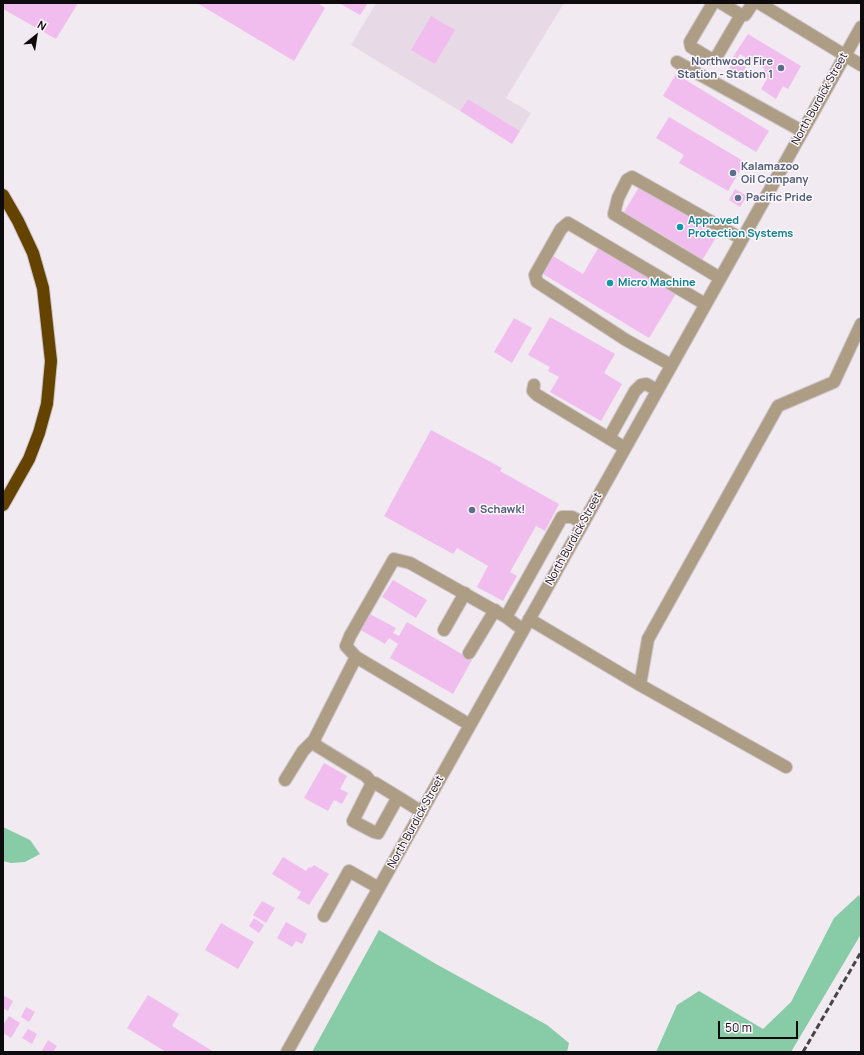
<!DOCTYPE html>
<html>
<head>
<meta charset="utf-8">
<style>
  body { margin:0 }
  #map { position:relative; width:864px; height:1055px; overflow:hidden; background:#f1eaf1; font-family:Manrope,sans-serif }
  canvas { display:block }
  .frame { position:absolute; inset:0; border:4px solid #0d0b0d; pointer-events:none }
  .north { position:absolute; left:16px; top:16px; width:40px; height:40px; -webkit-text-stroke:3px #fff7fe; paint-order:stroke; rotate:30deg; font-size:11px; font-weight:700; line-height:16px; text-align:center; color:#0d0b0d }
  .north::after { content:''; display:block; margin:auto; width:14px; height:18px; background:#0d0b0d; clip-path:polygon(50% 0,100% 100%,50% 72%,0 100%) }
  .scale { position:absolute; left:718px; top:1021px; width:80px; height:18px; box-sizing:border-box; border:2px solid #0d0b0d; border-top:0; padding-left:5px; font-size:12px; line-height:14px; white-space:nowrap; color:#0d0b0d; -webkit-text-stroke:3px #fff7fe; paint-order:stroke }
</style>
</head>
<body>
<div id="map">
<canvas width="864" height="1055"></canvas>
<div class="frame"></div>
<div class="north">N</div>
<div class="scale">50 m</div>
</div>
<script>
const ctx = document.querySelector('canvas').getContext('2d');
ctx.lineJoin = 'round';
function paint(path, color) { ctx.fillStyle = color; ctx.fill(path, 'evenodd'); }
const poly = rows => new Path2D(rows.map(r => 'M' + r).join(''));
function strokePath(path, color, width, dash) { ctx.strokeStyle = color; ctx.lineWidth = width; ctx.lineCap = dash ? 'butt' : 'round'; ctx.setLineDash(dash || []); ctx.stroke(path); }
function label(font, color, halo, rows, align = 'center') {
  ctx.font = font + ' Manrope,sans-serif'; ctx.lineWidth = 3; ctx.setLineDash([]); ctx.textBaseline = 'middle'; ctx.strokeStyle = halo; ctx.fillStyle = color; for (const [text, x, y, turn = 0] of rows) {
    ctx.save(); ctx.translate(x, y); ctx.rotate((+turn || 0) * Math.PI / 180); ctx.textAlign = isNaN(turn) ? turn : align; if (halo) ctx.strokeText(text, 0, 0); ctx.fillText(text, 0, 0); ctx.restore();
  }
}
paint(poly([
  [376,3,564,3,506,98,531,113,520,131,468,99,460,111,351,45]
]), '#e7dae6');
paint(poly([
  [3,827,30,840,40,854,25,862,11,863,3,861],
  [859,895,861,900,861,934,791,1052,656,1052,677,1005,699,991,763,1029,791,1002,834,918],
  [379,930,436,964,547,1025,569,1043,567,1052,312,1052]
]), '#87cba7');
paint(poly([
  [3,3,78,3,56,39,3,9],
  [197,3,318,3,325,8,294,61],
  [339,3,368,3,360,15],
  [431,16,455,30,435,64,411,50],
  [748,34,801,66,788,89,783,86,776,99,761,89,768,77,762,73,765,69,740,54,737,59,733,57],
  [733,62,746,67,738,80,726,73],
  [676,74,769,131,756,152,663,96],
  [468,99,520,131,512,144,460,111],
  [669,117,745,162,728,191,679,163,684,155,656,138],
  [639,187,699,222,701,220,720,231,701,262,682,251,684,248,624,212],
  [735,189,747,196,740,207,729,200],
  [600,245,677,292,649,338,543,274,553,256,583,274],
  [550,317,615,354,604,373,622,384,601,421,550,392,559,377,548,371,550,367,528,355],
  [514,318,532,328,512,363,494,352],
  [431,430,502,468,500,471,559,504,545,531,536,526,510,572,517,576,503,601,477,587,488,566,457,548,453,554,384,516],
  [393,580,427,600,416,618,382,597],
  [368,613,396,628,393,633,399,636,407,622,472,660,453,694,390,658,398,644,389,638,385,644,359,629],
  [324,763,347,776,340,789,348,793,342,804,334,800,328,811,304,798],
  [283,857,306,871,309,867,311,868,314,865,329,874,309,905,297,898,301,892,272,874],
  [262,901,275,908,266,923,253,915],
  [254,918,264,925,259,933,249,926],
  [286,922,307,934,302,944,296,941,292,947,277,938],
  [221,923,254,942,238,969,205,950],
  [3,995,13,1001,8,1011,3,1008],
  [148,995,179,1014,172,1026,214,1052,166,1052,127,1028],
  [26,1007,35,1012,29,1022,21,1017],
  [9,1016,20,1023,11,1038,3,1033,3,1025],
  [28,1029,37,1034,32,1044,22,1038],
  [48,1040,57,1046,53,1052,41,1052]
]), '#f1bdee');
const minor = poly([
  [713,3,690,42,691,47,711,59,717,56,741,15],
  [721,3,741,15,745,15,753,3],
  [759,3,861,65],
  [677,62,802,131],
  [720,278,614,214,618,198,627,180,632,177,742,239],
  [671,365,626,340,537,282,535,275,561,229,568,223,705,304],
  [534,385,533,391,537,395,625,448],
  [609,438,635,391,641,385,646,384,657,390],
  [506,617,562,517,572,517,583,523],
  [529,619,640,685,786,767],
  [444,630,465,593],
  [469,653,495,610],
  [356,657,314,740,317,746,366,776,372,783],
  [640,685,648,639,778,406,834,382,861,324],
  [470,725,356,657,346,646,350,636,394,559,410,563,506,617,523,630],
  [285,780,303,751,314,740],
  [398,797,378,833,374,832,353,821,372,783,375,783,398,797,422,812],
  [324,916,349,871,379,888],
  [287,1052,861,27]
]);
const highway = poly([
  [3,195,18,221,33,253,43,288,51,361,47,404,39,433,29,459,3,505]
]);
strokePath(minor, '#cdc6cd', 14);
strokePath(highway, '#cdc6cd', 14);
strokePath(minor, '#ae9d85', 12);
strokePath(highway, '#644300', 12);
strokePath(poly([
  [803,1052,861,952]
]), '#474447', 3, [6, 3]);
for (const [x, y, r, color] of [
  [781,68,4,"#5c6f8a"],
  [733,173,4,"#5c6f8a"],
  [738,198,4,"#5c6f8a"],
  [680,227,4,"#0f9aa8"],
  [610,283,4,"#0f9aa8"],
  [472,510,4,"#5c6f8a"]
]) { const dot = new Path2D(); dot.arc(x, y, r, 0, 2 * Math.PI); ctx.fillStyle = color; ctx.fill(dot); strokePath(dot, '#fff7fe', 1.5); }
label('bold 11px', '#4e5e75', '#fff7fe', [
  ["Northwood Fire",773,62,"right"],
  ["Station - Station 1",773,75,"right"],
  ["Kalamazoo",741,167],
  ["Oil Company",741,180],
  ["Pacific Pride",746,198],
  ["Schawk!",480,510]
], 'left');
label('11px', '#0d0b0d', '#fff7fe', [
  ["North Burdick Street",820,99,-61],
  ["North Burdick Street",574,539,-61],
  ["North Burdick Street",416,822,-61]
]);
label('bold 11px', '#0d838f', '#fff7fe', [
  ["Approved",688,221],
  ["Protection Systems",688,234],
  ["Micro Machine",618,283]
], 'left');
</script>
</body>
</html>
